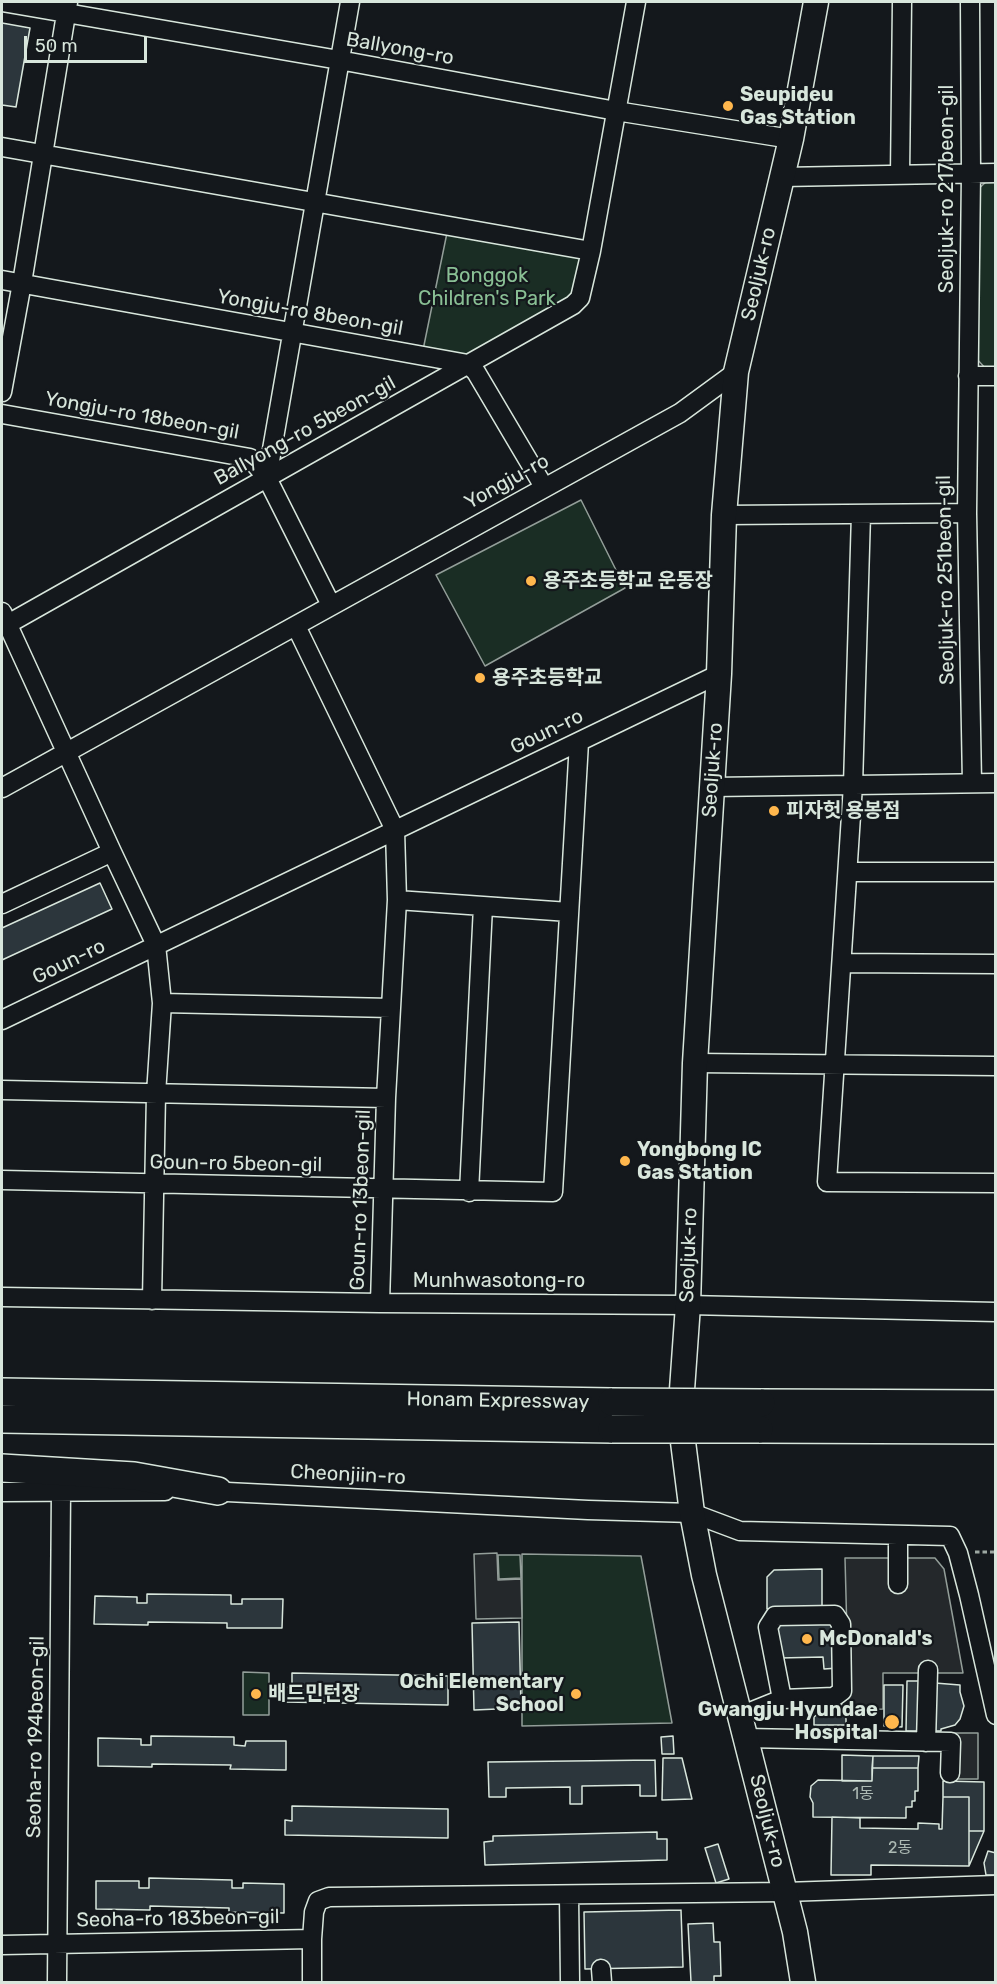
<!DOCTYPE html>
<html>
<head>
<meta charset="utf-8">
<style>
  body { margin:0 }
  #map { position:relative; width:997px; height:1984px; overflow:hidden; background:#14181c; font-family:Rubik,sans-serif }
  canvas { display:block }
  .frame { position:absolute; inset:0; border:3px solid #d8e6dc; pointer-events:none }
  .scale { position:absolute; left:24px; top:36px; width:123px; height:27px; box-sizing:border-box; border:3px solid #d8e6dc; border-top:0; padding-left:8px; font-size:18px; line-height:21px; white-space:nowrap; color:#d8e6dc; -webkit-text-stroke:4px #14181c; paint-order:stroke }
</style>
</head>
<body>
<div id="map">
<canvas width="997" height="1984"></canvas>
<div class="frame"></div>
<div class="scale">50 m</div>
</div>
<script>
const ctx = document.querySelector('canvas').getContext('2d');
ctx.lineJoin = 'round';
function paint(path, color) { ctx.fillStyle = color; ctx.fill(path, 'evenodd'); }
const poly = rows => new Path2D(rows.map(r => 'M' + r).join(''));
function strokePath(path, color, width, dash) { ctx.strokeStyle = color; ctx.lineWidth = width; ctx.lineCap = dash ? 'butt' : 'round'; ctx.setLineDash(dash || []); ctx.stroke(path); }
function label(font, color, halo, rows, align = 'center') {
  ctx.font = font + ' Rubik,"Noto Sans KR",sans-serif'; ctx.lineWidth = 4.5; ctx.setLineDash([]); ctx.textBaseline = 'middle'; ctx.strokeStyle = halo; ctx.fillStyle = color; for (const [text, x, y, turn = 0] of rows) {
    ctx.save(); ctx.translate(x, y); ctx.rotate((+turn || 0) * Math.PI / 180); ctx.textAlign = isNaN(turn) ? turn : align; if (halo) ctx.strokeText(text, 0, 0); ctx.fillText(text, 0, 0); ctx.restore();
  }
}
const green = poly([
  [995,179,995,370,987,370,975,357,974,193,988,180,995,179],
  [448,228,583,255,577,283,571,294,563,301,465,359,423,350,448,228],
  [581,500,625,588,485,666,436,575,581,500],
  [522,1554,641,1556,672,1723,522,1726,522,1554],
  [498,1555,520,1555,521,1578,499,1579,498,1555],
  [243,1672,269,1673,269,1715,243,1715,243,1672]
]);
paint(green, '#1a2d24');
strokePath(green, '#939e99', 1.5);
const parking = poly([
  [497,1553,498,1580,521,1579,522,1618,476,1619,474,1554,497,1553],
  [845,1558,935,1558,944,1569,963,1673,883,1673,883,1709,849,1710,845,1558],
  [956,1733,978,1733,978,1779,956,1779,956,1733]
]);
paint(parking, '#24282b');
strokePath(parking, '#939e99', 1.5);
const building = poly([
  [2,23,30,28,16,107,2,105,2,23],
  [100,883,112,909,2,960,2,928,100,883],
  [822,1569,822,1608,767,1609,767,1577,774,1570,822,1569],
  [147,1594,231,1595,231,1604,242,1604,242,1599,283,1599,282,1628,227,1628,227,1623,148,1622,148,1625,94,1624,95,1596,137,1597,137,1603,147,1603,147,1594],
  [803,1620,837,1622,838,1668,824,1669,823,1657,780,1658,775,1626,803,1620],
  [519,1622,521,1708,474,1710,472,1623,519,1622],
  [292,1673,448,1676,448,1705,285,1702,285,1687,292,1688,292,1673],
  [907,1681,935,1681,935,1683,960,1685,960,1692,964,1706,960,1719,955,1725,941,1729,941,1731,906,1731,907,1681],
  [884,1685,903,1685,902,1727,884,1726,884,1685],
  [829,1705,846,1705,846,1725,814,1725,814,1717,829,1705],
  [151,1736,234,1737,234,1745,245,1746,246,1741,286,1741,286,1770,230,1769,231,1765,152,1764,152,1767,98,1766,98,1738,141,1739,141,1745,151,1745,151,1736],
  [673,1736,674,1754,662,1754,661,1737,673,1736],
  [842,1755,873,1756,872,1781,842,1781,842,1755],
  [873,1756,919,1756,918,1768,872,1768,873,1756],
  [663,1758,682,1758,692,1799,662,1800,663,1758],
  [655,1760,656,1796,640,1796,640,1785,582,1786,582,1804,570,1804,570,1787,506,1788,506,1797,489,1797,488,1762,655,1760],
  [872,1768,918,1768,918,1791,915,1791,915,1801,912,1801,912,1807,906,1807,906,1818,813,1817,813,1803,810,1797,811,1786,818,1780,872,1781,872,1768],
  [943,1781,984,1782,984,1831,969,1831,969,1797,943,1797,943,1781],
  [943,1797,969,1797,969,1866,871,1865,871,1875,831,1875,832,1817,860,1818,860,1828,918,1829,918,1823,939,1824,939,1829,942,1829,943,1797],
  [292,1806,448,1809,448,1838,285,1835,285,1820,292,1821,292,1806],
  [969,1831,984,1831,969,1866,969,1831],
  [657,1832,657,1839,667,1839,667,1860,485,1865,484,1842,493,1841,493,1836,657,1832],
  [718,1844,729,1879,716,1883,705,1848,718,1844],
  [988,1851,996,1853,996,1875,986,1875,984,1863,988,1851],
  [149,1878,232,1880,232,1888,243,1888,243,1883,284,1884,284,1913,229,1912,229,1908,150,1906,150,1910,96,1909,96,1881,139,1881,139,1888,149,1888,149,1878],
  [681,1910,683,1967,585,1969,584,1912,681,1910],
  [713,1923,714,1942,720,1942,721,1976,714,1976,714,1982,691,1982,688,1924,713,1923]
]);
paint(building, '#2c363c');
strokePath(building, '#d8e6dc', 1.5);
const minor = poly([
  [2,2,339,60,616,111,791,139],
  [970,2,971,173,967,513,972,783],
  [2,147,591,251],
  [900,175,902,2],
  [782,177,996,173],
  [2,280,468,364,476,372,544,487],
  [968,376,996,376],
  [2,392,22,283,68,2],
  [2,414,250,458,267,478,331,605],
  [267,478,350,2],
  [861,514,853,785,827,1182,996,1183],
  [724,515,967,513],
  [2,612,112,852,156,945,162,1003,156,1094,152,1300],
  [8,624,573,305,580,298,591,251,636,2],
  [296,626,395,830,397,900,386,1098,380,1303],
  [712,787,996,783],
  [2,788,680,413,736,372],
  [848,872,996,872],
  [397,900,569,912],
  [2,904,112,852],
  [842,963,996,964],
  [162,1003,391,1008],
  [2,1020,719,674],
  [695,1063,996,1066],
  [2,1090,386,1098],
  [2,1180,553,1192,579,742],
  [469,1192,483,906],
  [2,1297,380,1303,688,1305,996,1312],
  [207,1491,588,1510,692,1513,740,1531,950,1536,958,1553,969,1595,996,1715],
  [2,1492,165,1491],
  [898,1535,898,1584],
  [835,1615,841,1624,842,1691,834,1697,782,1699,768,1627,775,1616,835,1615],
  [740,1716,782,1699],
  [745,1738,951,1742,950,1773],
  [926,1742,928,1670],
  [569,1895,570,1982],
  [312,1939,314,1912,318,1901,329,1897,785,1892,996,1885],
  [2,1945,312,1939,312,1982],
  [601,1969,602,1982],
  [57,1982,61,1491]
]);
const major = poly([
  [803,1982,795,1932,704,1575,692,1513,680,1418,688,1305,695,1063,719,674,724,515,736,372,791,139,816,2]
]);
const highway = poly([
  [2,1392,612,1402],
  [761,1403,996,1404],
  [2,1419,612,1429],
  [759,1429,996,1430],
  [2,1468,134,1476,218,1491]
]);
strokePath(minor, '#d8e6dc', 21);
strokePath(major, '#d8e6dc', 27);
strokePath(highway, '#d8e6dc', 30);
strokePath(poly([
  [975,1552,996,1552]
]), '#9da8a2', 3, [4.5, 3]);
strokePath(minor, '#14181c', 18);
strokePath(major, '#14181c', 24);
strokePath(highway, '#14181c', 27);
const highwayBridge = poly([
  [612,1402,761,1403],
  [612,1429,759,1429]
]);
strokePath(highwayBridge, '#d8e6dc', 30, []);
strokePath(highwayBridge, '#14181c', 27);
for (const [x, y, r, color] of [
  [728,106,6,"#ffb74d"],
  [531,581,6,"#ffb74d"],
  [480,678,6,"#ffb74d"],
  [774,811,6,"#ffb74d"],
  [625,1161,6,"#ffb74d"],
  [807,1639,6,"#ffb74d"],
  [256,1694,6,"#ffb74d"],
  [576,1694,6,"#ffb74d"],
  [892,1722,8,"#ffb74d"]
]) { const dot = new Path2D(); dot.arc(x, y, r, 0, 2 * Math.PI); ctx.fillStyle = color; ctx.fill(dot); strokePath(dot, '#14181c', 2); }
label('16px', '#adbab4', null, [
  ["1동",863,1794],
  ["2동",900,1848]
]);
label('20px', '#d8e6dc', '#14181c', [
  ["Ballyong-ro",400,49,10],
  ["Seoljuk-ro 217beon-gil",947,189,-90],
  ["Seoljuk-ro",759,274,-77],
  ["Yongju-ro 8beon-gil",310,313,10],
  ["Yongju-ro 18beon-gil",142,416,10],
  ["Ballyong-ro 5beon-gil",305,431,-29],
  ["Yongju-ro",507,482,-29],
  ["Seoljuk-ro 251beon-gil",946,580,-91],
  ["Goun-ro",547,732,-26],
  ["Seoljuk-ro",713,770,-86],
  ["Goun-ro",69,962,-26],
  ["Goun-ro 5beon-gil",236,1164,1],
  ["Goun-ro 13beon-gil",361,1200,-88],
  ["Seoljuk-ro",689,1255,-88],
  ["Munhwasotong-ro",499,1281],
  ["Honam Expressway",498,1401,1],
  ["Cheonjiin-ro",348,1475,3],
  ["Seoha-ro 194beon-gil",36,1737,-89],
  ["Seoljuk-ro",767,1821,76],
  ["Seoha-ro 183beon-gil",178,1919,-1]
]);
label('bold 20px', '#d8e6dc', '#14181c', [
  ["Seupideu",740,95],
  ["Gas Station",740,118],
  ["용주초등학교 운동장",543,581],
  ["용주초등학교",492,678],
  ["피자헛 용봉점",786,811],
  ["Yongbong IC",637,1150],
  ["Gas Station",637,1173],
  ["McDonald's",819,1639],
  ["Ochi Elementary",564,1682,"right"],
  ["School",564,1705,"right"],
  ["배드민턴장",268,1694],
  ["Gwangju Hyundae",878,1710,"right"],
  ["Hospital",878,1733,"right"]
], 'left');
label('20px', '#8ac095', '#14181c', [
  ["Bonggok",487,276],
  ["Children's Park",487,299]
]);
</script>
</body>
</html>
